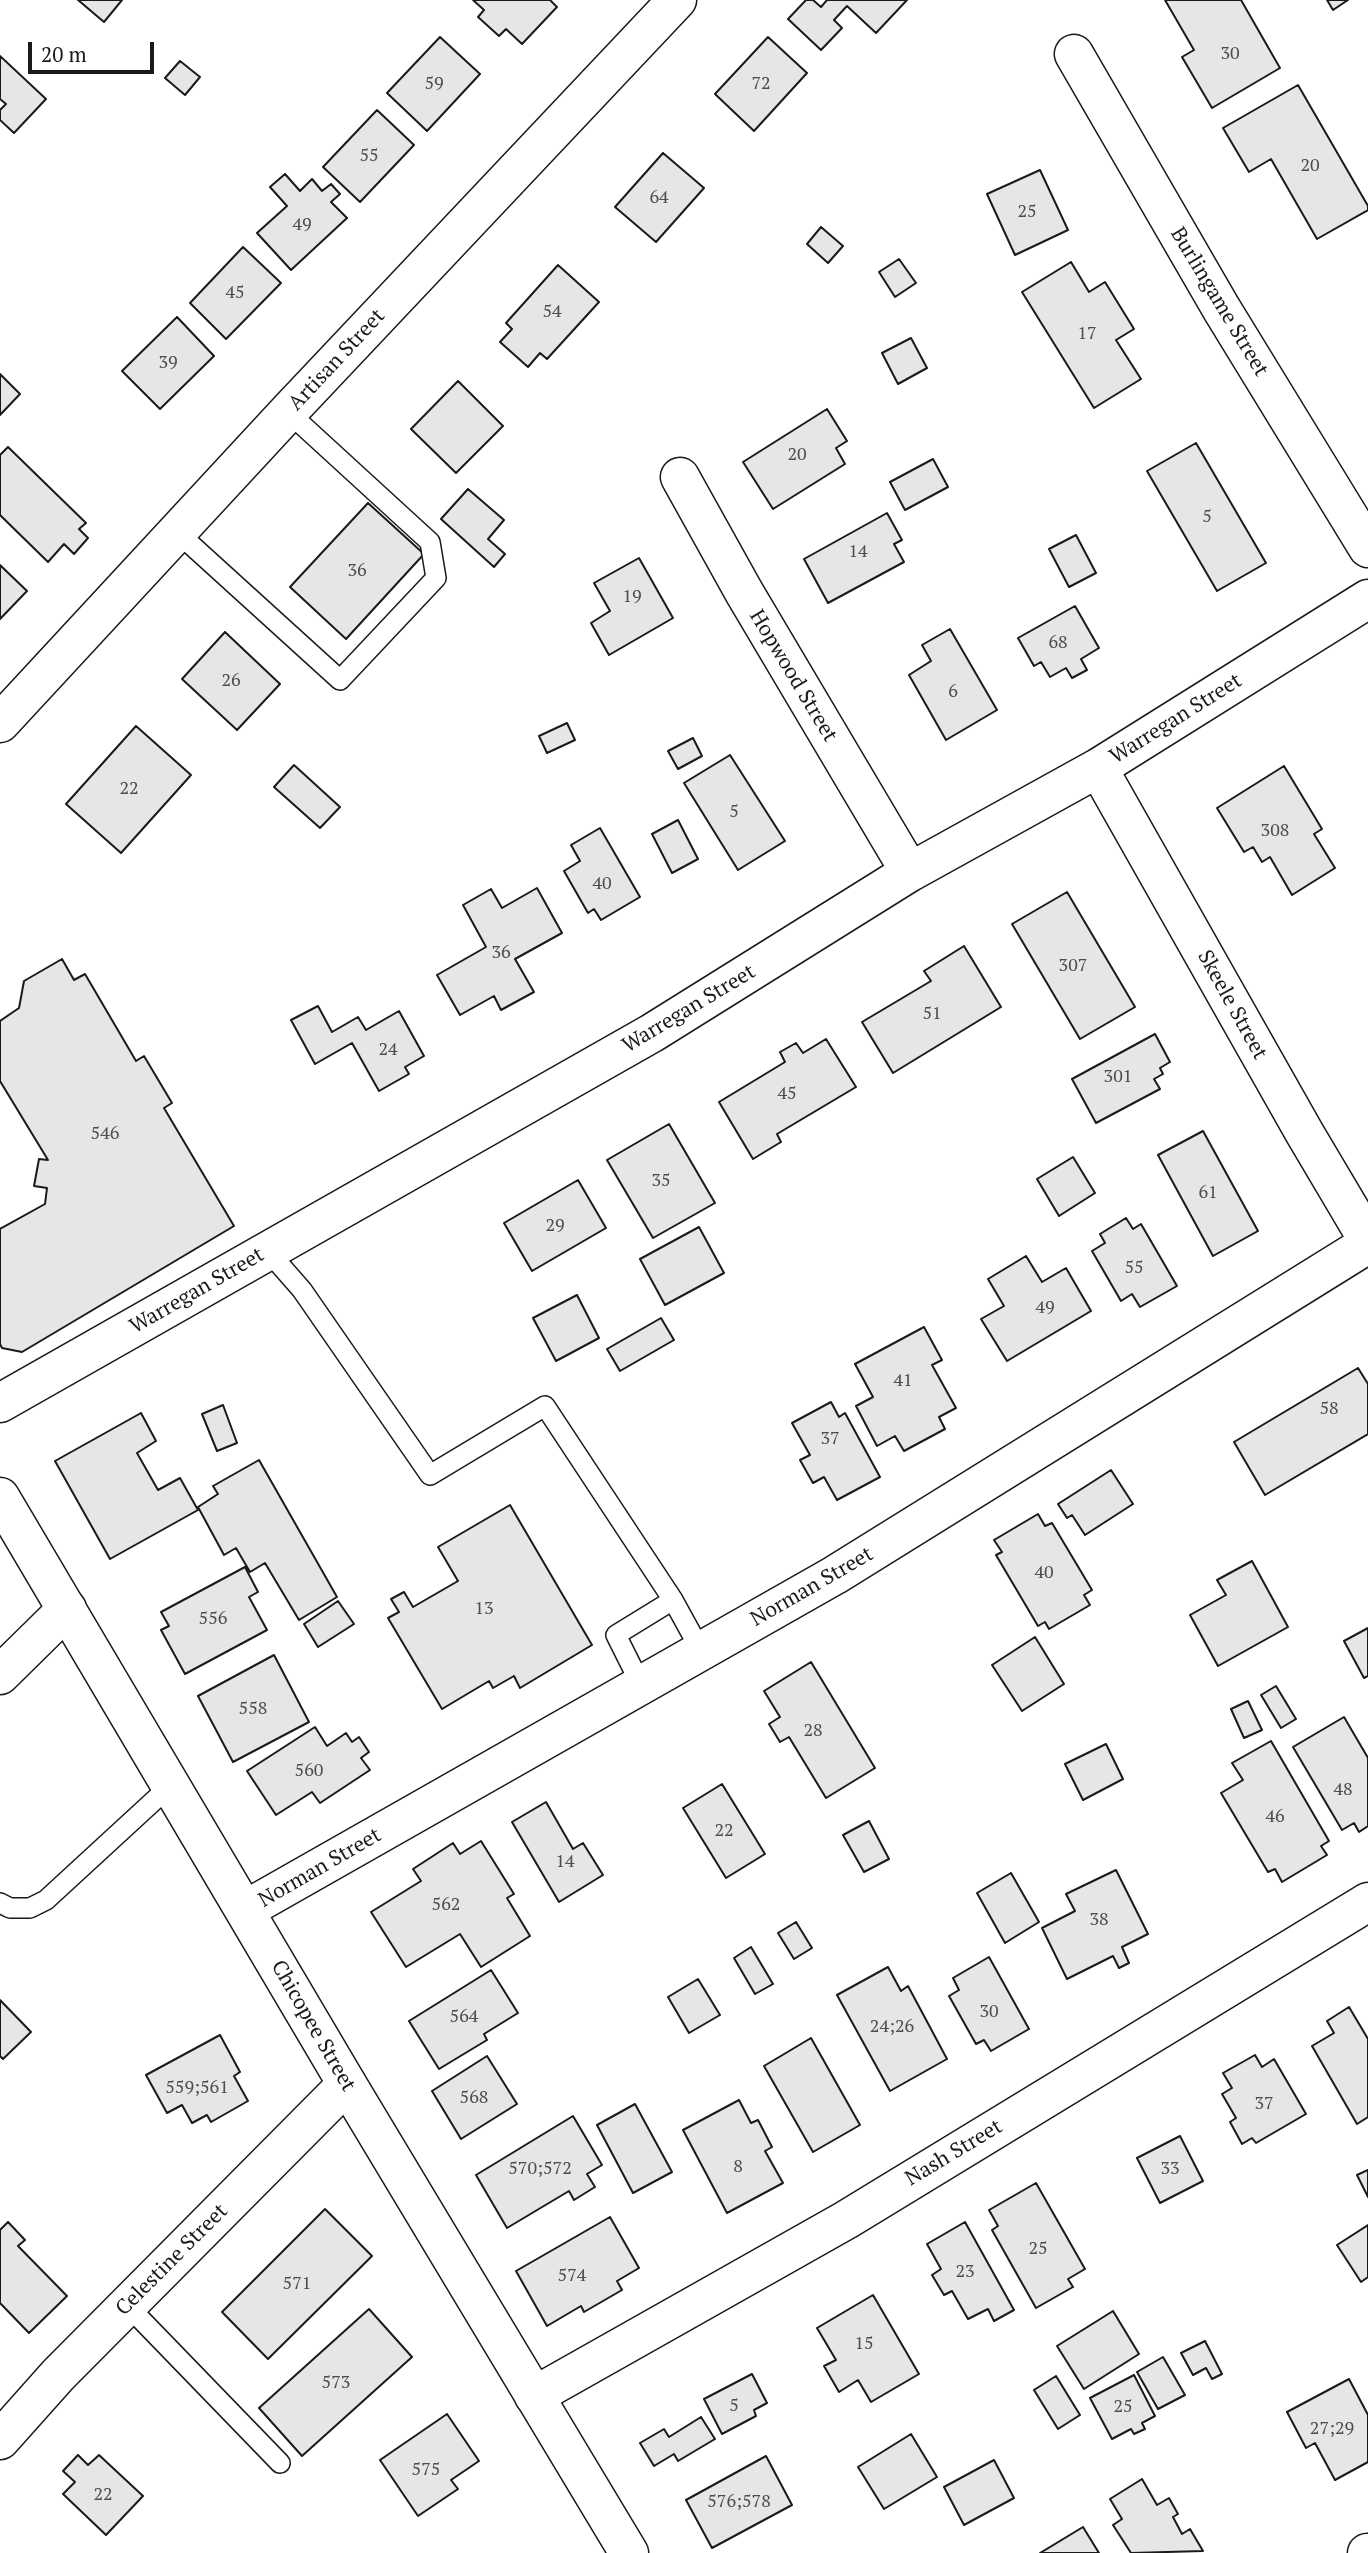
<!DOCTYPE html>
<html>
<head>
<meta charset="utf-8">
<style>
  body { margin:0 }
  #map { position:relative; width:1368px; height:2553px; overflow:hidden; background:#fff; font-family:"PT Serif",serif }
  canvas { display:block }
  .scale { position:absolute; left:28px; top:42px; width:126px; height:32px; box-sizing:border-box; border:4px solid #1a1a1a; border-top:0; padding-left:9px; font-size:21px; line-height:24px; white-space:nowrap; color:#1a1a1a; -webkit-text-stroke:5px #fff; paint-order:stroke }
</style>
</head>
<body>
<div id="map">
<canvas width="1368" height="2553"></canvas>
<div class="scale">20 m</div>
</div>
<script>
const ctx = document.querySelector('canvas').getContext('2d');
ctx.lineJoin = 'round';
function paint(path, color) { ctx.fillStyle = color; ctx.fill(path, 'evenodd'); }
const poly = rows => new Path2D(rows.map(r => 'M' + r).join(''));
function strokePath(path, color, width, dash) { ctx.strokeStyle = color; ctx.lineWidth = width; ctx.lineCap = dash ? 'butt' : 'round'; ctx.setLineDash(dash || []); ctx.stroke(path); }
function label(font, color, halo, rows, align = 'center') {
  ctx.font = font + ' "PT Serif",serif'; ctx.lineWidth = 5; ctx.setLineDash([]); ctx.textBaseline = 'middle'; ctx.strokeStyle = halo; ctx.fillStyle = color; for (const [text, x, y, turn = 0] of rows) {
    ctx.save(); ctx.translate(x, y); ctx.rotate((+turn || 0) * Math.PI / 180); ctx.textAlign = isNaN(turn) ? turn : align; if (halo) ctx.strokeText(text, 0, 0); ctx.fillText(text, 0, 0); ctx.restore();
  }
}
const building = poly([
  [78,0,122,0,104,22,78,0],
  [473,0,550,0,557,7,522,44,506,29,499,36,478,17,484,10,473,0],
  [806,0,813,0,821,7,827,0,907,0,876,33,847,6,834,20,842,28,821,50,788,19,806,0],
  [1165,0,1241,0,1280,68,1212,108,1182,57,1194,50,1165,0],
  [1327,0,1348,0,1333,10,1327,0],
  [440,37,480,74,427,131,387,93,440,37],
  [768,37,807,73,754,131,715,94,768,37],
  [0,56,46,99,14,133,0,120,0,110,6,104,0,99,0,56],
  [180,61,200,77,185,95,165,78,180,61],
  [1298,85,1368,206,1368,210,1317,239,1271,159,1249,172,1223,128,1298,85],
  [377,110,414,145,360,202,323,167,377,110],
  [663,153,704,188,656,242,615,207,663,153],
  [1040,170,1068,230,1015,255,987,194,1040,170],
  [285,174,300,191,312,179,322,191,331,184,340,194,331,202,347,218,291,270,257,233,287,206,270,187,285,174],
  [821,227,843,246,828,263,807,244,821,227],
  [243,247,281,283,226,339,190,303,243,247],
  [899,259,916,283,895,297,879,272,899,259],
  [1071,262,1089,292,1105,282,1134,329,1116,340,1141,379,1094,408,1022,292,1071,262],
  [558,265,599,302,547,359,540,353,528,367,500,342,512,329,506,323,558,265],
  [177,317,214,356,160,409,122,371,177,317],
  [911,338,927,368,898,384,882,353,911,338],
  [0,374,20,394,0,415,0,374],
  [458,381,503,426,456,473,411,429,458,381],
  [827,409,847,441,836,448,845,464,773,509,743,462,827,409],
  [1196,443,1266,563,1217,591,1147,471,1196,443],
  [8,447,86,523,79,529,88,538,74,554,64,544,48,562,0,515,0,455,8,447],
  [933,459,948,487,905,510,890,482,933,459],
  [468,489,504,520,488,539,505,554,494,567,441,519,468,489],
  [368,503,424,554,346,639,290,587,368,503],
  [887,513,902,540,894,544,904,562,828,603,804,559,887,513],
  [1076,535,1096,573,1069,587,1049,549,1076,535],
  [639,558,673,618,609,655,591,623,610,611,594,583,639,558],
  [0,565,27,591,0,619,0,565],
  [1075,606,1099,648,1081,659,1087,670,1072,678,1066,668,1050,677,1041,662,1034,666,1018,638,1075,606],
  [950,629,997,710,946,740,909,675,931,661,922,645,950,629],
  [225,632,280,684,237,730,182,679,225,632],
  [567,723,575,740,547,753,539,736,567,723],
  [136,726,191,775,121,853,66,804,136,726],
  [693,738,702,756,678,769,668,751,693,738],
  [730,755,785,841,738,870,684,783,730,755],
  [294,765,340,807,320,828,274,787,294,765],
  [1284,766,1322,829,1314,834,1335,868,1292,895,1270,857,1262,862,1253,847,1244,852,1217,808,1284,766],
  [678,820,698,859,672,873,652,834,678,820],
  [600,828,640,897,601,920,594,909,588,913,564,871,580,861,571,845,600,828],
  [537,888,562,933,515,959,534,992,501,1010,494,996,460,1015,437,975,486,947,463,905,491,889,502,908,537,888],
  [1067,892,1135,1007,1080,1039,1012,924,1067,892],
  [964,946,1001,1007,893,1073,862,1022,931,981,924,971,964,946],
  [62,959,74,980,85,974,136,1061,144,1056,172,1103,164,1108,234,1226,22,1352,2,1348,0,1344,0,1229,45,1204,47,1188,34,1186,39,1159,48,1160,0,1081,0,1021,19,1008,24,981,62,959],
  [318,1006,332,1032,358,1017,366,1030,399,1011,424,1056,405,1067,409,1074,379,1091,352,1043,315,1064,291,1020,318,1006],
  [1155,1034,1170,1062,1160,1068,1163,1074,1154,1079,1160,1089,1096,1123,1072,1079,1155,1034],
  [826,1039,856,1087,777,1134,781,1142,753,1159,719,1102,785,1062,780,1052,796,1043,803,1053,826,1039],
  [669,1124,715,1203,653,1238,607,1160,669,1124],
  [1203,1131,1258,1231,1213,1256,1158,1155,1203,1131],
  [1073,1157,1095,1193,1059,1216,1037,1179,1073,1157],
  [578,1180,606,1228,532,1271,504,1223,578,1180],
  [1126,1218,1133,1229,1141,1224,1177,1286,1140,1307,1132,1294,1121,1301,1092,1251,1105,1243,1100,1234,1126,1218],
  [699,1227,724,1273,665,1305,640,1259,699,1227],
  [1026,1256,1042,1282,1066,1268,1091,1311,1007,1361,981,1319,1004,1306,988,1279,1026,1256],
  [577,1295,599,1338,556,1361,533,1318,577,1295],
  [661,1318,674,1340,620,1371,607,1349,661,1318],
  [924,1327,942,1360,932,1365,956,1408,939,1417,945,1429,904,1451,895,1436,877,1446,856,1406,873,1397,855,1364,924,1327],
  [1358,1368,1368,1384,1368,1434,1265,1495,1234,1442,1358,1368],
  [831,1402,839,1417,845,1413,880,1477,837,1500,824,1477,813,1483,800,1460,810,1455,792,1423,831,1402],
  [223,1405,237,1443,217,1451,202,1414,223,1405],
  [141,1413,156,1441,137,1453,158,1490,180,1478,198,1510,110,1559,55,1461,141,1413],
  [259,1460,337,1597,299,1620,265,1563,250,1572,236,1548,224,1555,198,1507,218,1494,213,1486,259,1460],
  [1111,1470,1133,1504,1085,1535,1072,1515,1067,1518,1058,1504,1111,1470],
  [510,1505,592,1645,520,1688,514,1676,493,1688,489,1681,442,1709,388,1618,399,1612,391,1599,404,1592,413,1607,458,1581,438,1547,510,1505],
  [1038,1514,1045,1526,1052,1523,1092,1590,1084,1595,1090,1605,1049,1629,1045,1622,1038,1626,996,1555,1002,1552,994,1540,1038,1514],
  [1252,1561,1288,1627,1218,1666,1190,1615,1226,1595,1217,1580,1252,1561],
  [245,1567,258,1592,249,1597,267,1630,185,1674,161,1630,169,1626,161,1612,245,1567],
  [338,1601,354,1624,318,1647,304,1624,338,1601],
  [1368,1628,1368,1676,1364,1678,1344,1641,1368,1628],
  [1035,1637,1064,1684,1022,1711,992,1665,1035,1637],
  [274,1655,309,1722,233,1762,198,1696,274,1655],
  [811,1662,875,1768,826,1798,789,1737,780,1742,769,1724,780,1717,764,1691,811,1662],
  [1276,1686,1296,1719,1281,1728,1261,1695,1276,1686],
  [1248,1701,1262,1730,1244,1738,1231,1709,1248,1701],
  [1344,1717,1368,1758,1368,1826,1359,1832,1354,1823,1342,1830,1293,1747,1344,1717],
  [315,1727,327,1746,346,1733,352,1742,359,1737,369,1752,361,1758,370,1770,320,1803,312,1792,276,1815,247,1771,315,1727],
  [1271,1741,1329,1841,1321,1846,1327,1855,1282,1882,1275,1869,1268,1872,1221,1793,1243,1780,1232,1763,1271,1741],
  [1106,1744,1123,1779,1083,1800,1065,1764,1106,1744],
  [722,1784,765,1854,726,1878,683,1808,722,1784],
  [546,1802,573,1849,583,1843,603,1875,559,1902,512,1822,546,1802],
  [869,1821,889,1859,864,1872,843,1835,869,1821],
  [481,1841,514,1894,507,1898,530,1936,481,1967,460,1934,406,1967,371,1912,421,1881,413,1869,453,1843,460,1854,481,1841],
  [1116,1870,1148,1934,1122,1947,1129,1963,1119,1968,1113,1956,1067,1979,1042,1928,1075,1911,1066,1894,1116,1870],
  [1011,1873,1039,1922,1005,1943,977,1893,1011,1873],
  [796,1922,812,1948,794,1959,778,1933,796,1922],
  [751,1947,773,1984,755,1994,734,1958,751,1947],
  [989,1957,1029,2029,991,2051,984,2040,976,2044,949,1996,959,1990,953,1978,989,1957],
  [888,1967,901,1991,908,1986,947,2059,890,2091,837,1995,888,1967],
  [491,1970,518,2013,484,2034,487,2040,439,2069,409,2021,491,1970],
  [698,1979,720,2015,689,2033,668,1997,698,1979],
  [0,2000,31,2032,3,2059,0,2056,0,2000],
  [1349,2007,1368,2039,1368,2117,1357,2124,1312,2046,1334,2033,1327,2021,1349,2007],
  [220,2035,240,2072,234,2076,248,2101,211,2122,207,2115,192,2123,182,2105,167,2113,146,2075,220,2035],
  [811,2038,860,2125,813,2152,764,2066,811,2038],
  [1255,2055,1262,2067,1274,2059,1306,2114,1256,2143,1252,2138,1242,2144,1230,2122,1236,2118,1222,2094,1232,2088,1223,2073,1255,2055],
  [487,2056,517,2104,461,2139,432,2091,487,2056],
  [739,2100,751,2123,758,2120,772,2147,765,2151,783,2183,727,2213,683,2130,739,2100],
  [635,2104,672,2172,633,2193,597,2125,635,2104],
  [573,2116,602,2165,587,2174,595,2187,574,2200,569,2191,507,2228,476,2175,573,2116],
  [1180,2136,1203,2181,1160,2203,1137,2158,1180,2136],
  [1368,2170,1368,2197,1357,2175,1368,2170],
  [1036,2183,1085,2269,1068,2279,1073,2287,1036,2308,992,2230,998,2226,989,2210,1036,2183],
  [325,2209,372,2256,268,2359,222,2312,325,2209],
  [610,2217,639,2268,617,2281,622,2290,584,2312,581,2306,547,2326,516,2271,610,2217],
  [8,2222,25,2240,18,2246,67,2296,29,2333,0,2303,0,2230,8,2222],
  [965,2222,1014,2310,994,2321,988,2309,968,2319,952,2291,944,2295,932,2275,941,2269,927,2244,965,2222],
  [1368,2225,1368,2277,1361,2282,1337,2245,1368,2225],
  [873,2295,919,2374,871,2402,858,2380,839,2392,824,2366,836,2360,817,2328,873,2295],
  [369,2309,412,2357,302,2456,259,2408,369,2309],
  [1113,2311,1139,2354,1084,2389,1057,2346,1113,2311],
  [1205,2341,1222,2374,1212,2379,1206,2368,1193,2375,1181,2353,1205,2341],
  [1163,2357,1185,2395,1158,2409,1137,2372,1163,2357],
  [752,2374,767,2403,754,2410,756,2416,722,2434,704,2399,752,2374],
  [1134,2375,1155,2416,1142,2423,1145,2429,1134,2434,1131,2429,1112,2439,1090,2398,1134,2375],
  [1056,2376,1080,2415,1058,2429,1034,2390,1056,2376],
  [1349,2379,1368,2415,1368,2462,1335,2480,1315,2443,1306,2448,1287,2412,1349,2379],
  [447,2414,479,2461,451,2480,458,2489,418,2516,380,2460,447,2414],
  [701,2417,715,2439,678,2461,674,2454,654,2466,640,2443,664,2429,669,2437,701,2417],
  [911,2434,937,2477,884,2509,858,2467,911,2434],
  [78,2455,88,2465,99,2455,143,2496,106,2535,63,2494,75,2482,63,2471,78,2455],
  [766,2456,792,2505,712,2548,686,2500,766,2456],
  [994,2460,1014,2498,964,2525,944,2487,994,2460],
  [1142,2479,1157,2505,1169,2498,1178,2514,1173,2517,1182,2534,1190,2529,1203,2551,1131,2553,1113,2525,1122,2519,1110,2499,1142,2479],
  [1083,2527,1099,2553,1040,2553,1083,2527]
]);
paint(building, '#e6e6e6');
strokePath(building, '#1a1a1a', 2);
const service = poly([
  [177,532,340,680,436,578,430,542,288,412],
  [267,1250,302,1290,430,1475,545,1406,673,1600,701,1651],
  [641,1685,616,1635,673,1600],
  [0,1903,10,1908,30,1908,46,1900,171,1785],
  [127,2305,280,2463]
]);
const minor = poly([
  [1074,54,1221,308,1368,548],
  [680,477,744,592,910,872],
  [0,723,288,412,677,0],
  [1098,768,1304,1132,1368,1240],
  [0,1403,652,1033,910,872,1098,768,1368,599],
  [0,1675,67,1609],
  [245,1910,835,1575,1368,1244],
  [534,2396,846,2220,1368,1902],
  [0,2440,58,2375,347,2084],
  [1367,2553,1368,2553]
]);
const secondary = poly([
  [0,1497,347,2084,629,2553]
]);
strokePath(service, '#1a1a1a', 22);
strokePath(minor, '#1a1a1a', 41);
strokePath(secondary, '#1a1a1a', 41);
strokePath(service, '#fff', 19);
strokePath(minor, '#fff', 38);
strokePath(secondary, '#fff', 38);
label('18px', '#4d4d4d', null, [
  ["30",1230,54],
  ["59",434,84],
  ["72",761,84],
  ["55",369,156],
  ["20",1310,166],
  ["64",659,198],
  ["25",1027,212],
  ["49",302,225],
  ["45",235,293],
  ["54",552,312],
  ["17",1087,334],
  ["39",168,363],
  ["20",797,455],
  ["5",1207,517],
  ["14",858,552],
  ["36",357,571],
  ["19",632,597],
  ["68",1058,643],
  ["26",231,681],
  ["6",953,692],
  ["22",129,789],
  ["5",734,812],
  ["308",1275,831],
  ["40",602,884],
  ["36",501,953],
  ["307",1073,966],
  ["51",932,1014],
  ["24",388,1050],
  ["301",1118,1077],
  ["45",787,1094],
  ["546",105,1134],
  ["35",661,1181],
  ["61",1208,1193],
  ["29",555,1226],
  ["55",1134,1268],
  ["49",1045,1308],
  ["41",903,1381],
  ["58",1329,1409],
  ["37",830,1439],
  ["40",1044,1573],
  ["13",484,1609],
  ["556",213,1619],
  ["558",253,1709],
  ["28",813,1731],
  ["560",309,1771],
  ["48",1343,1790],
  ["46",1275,1817],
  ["22",724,1831],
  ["14",565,1862],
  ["562",446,1905],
  ["38",1099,1920],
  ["30",989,2012],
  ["564",464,2017],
  ["24;26",892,2027],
  ["559;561",197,2088],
  ["568",474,2098],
  ["37",1264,2104],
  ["8",738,2167],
  ["570;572",540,2169],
  ["33",1170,2169],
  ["25",1038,2249],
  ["23",965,2272],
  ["574",572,2276],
  ["571",297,2284],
  ["15",864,2344],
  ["573",336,2383],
  ["5",734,2406],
  ["25",1123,2407],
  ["27;29",1332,2429],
  ["575",426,2470],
  ["22",103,2495],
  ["576;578",739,2502]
]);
label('21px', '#1a1a1a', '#fff', [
  ["Burlingame Street",1219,302,59],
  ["Artisan Street",337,360,-47],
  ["Hopwood Street",793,676,59],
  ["Warregan Street",1176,719,-32],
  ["Skeele Street",1232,1005,61],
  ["Warregan Street",689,1009,-31],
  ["Warregan Street",197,1291,-30],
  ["Norman Street",812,1587,-30],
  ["Norman Street",320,1868,-30],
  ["Chicopee Street",313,2026,60],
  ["Nash Street",954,2153,-31],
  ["Celestine Street",172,2260,-45]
]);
</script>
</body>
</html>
